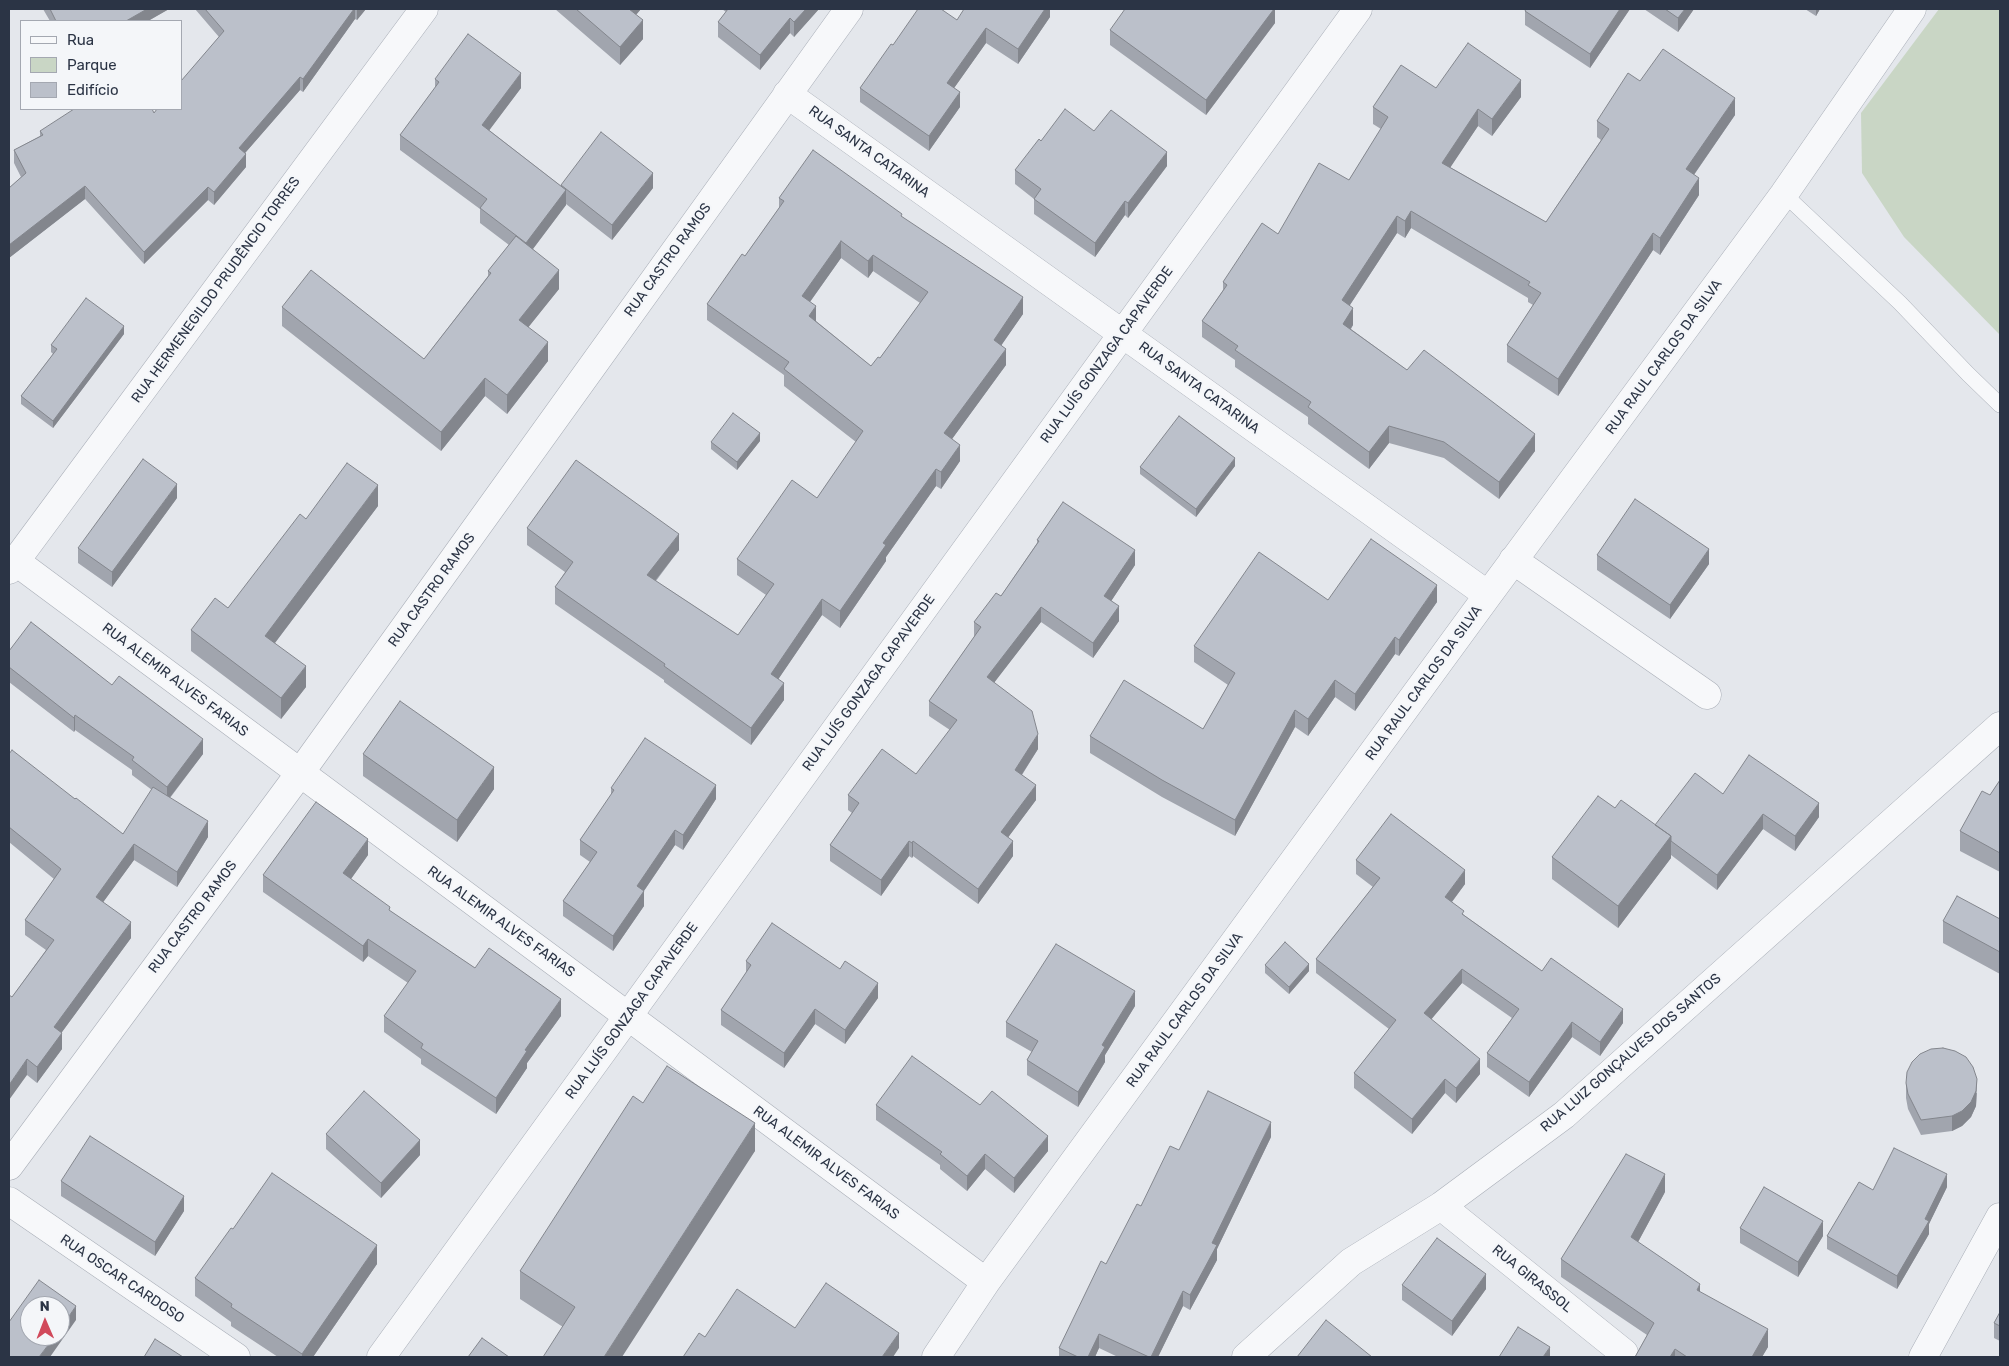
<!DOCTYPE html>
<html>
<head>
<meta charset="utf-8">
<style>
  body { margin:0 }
  #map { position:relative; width:2009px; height:1366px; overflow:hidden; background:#e4e7ec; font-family:Rubik,sans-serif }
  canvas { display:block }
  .frame { position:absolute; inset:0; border:10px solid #2b3445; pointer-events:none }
  .legend { position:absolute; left:20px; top:20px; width:162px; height:90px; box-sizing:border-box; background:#f4f6f9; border:1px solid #a4a8b1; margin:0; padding:6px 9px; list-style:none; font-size:15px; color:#2b3445 }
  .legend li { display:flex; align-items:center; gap:10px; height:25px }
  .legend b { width:25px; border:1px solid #a4a8b1 }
  .north { position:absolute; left:20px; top:1296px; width:50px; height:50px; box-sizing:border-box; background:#f4f6f9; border:1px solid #a4a8b1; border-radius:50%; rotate:359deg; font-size:14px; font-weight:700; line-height:20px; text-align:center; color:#2b3445 }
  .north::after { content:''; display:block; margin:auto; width:18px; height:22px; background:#d1495b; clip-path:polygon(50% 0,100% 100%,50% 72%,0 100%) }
</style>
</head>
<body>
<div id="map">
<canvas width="2009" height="1366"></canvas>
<div class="frame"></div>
<ul class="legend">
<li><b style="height:6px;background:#f7f8fa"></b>Rua</li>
<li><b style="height:14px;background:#c9d6c5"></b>Parque</li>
<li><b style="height:14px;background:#bbc0ca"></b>Edifício</li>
</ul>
<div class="north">N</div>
</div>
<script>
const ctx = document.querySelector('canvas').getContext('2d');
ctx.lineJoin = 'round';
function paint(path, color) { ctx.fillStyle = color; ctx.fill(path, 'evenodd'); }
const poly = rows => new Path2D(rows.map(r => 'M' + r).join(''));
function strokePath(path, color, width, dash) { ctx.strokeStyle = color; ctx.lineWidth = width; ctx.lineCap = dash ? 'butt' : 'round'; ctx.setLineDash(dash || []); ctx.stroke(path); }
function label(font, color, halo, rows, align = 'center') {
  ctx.font = font + ' Rubik,sans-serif'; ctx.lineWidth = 4; ctx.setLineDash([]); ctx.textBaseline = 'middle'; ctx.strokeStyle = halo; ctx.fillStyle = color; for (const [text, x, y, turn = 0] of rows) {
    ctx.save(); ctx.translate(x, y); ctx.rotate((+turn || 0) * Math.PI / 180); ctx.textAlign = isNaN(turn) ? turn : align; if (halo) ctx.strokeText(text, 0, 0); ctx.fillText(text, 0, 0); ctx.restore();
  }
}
paint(poly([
  [1939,9,2000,9,2000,335,1904,237,1862,173,1861,113]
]), '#c9d6c5');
const service = poly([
  [1784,194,1900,303,1968,374,2000,405]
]);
const minor = poly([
  [787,94,1488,595],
  [1513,560,1707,695],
  [15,561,986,1282],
  [9,570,424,9],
  [9,1166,300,773,849,9],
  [9,1201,236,1357],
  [1441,1206,1624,1353],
  [381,1357,1358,9],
  [936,1357,986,1282,1488,595,1784,194,1912,9],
  [1246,1357,1351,1262,1441,1206,1564,1115,2000,726],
  [1923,1357,2000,1217]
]);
strokePath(service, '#a9aeb7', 16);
strokePath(minor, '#a9aeb7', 29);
strokePath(service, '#f7f8fa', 15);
strokePath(minor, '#f7f8fa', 28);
paint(poly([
  [43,9,169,9,148,21,50,21],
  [195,9,366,9,357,20,355,19,303,92,300,90,245,153,246,167,214,205,208,200,144,264,85,199,9,258,9,188,21,177,14,163,14,150,40,136,40,131,154,113,219,37],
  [555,9,641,9,636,15,643,39,620,65],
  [722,9,819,9,794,37,790,33,760,70,718,37,718,22,726,12],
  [1050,9,1050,17,1018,64,986,43,954,88,960,107,929,151,860,102,860,88,893,45,957,20],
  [1275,9,1275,23,1206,115,1110,45,1110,30],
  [1526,9,1630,9,1590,68,1525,25,1525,11],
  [1644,9,1694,9,1678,32],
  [1805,9,1820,9,1816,16],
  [435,79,521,88,489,130,561,186,561,185,653,188,612,240,566,204,566,205,533,249,559,289,528,327,548,361,507,414,485,396,441,451,282,326,282,307,424,359,488,276,488,271,509,245,480,223,480,209,400,150,400,135,435,88],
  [1640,81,1735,115,1694,175,1699,195,1660,255,1653,250,1558,396,1507,362,1507,345,1533,305,1528,302,1528,298,1411,228,1405,238,1397,233,1350,305,1353,325,1351,329,1407,370,1535,451,1499,499,1444,458,1389,443,1369,469,1308,424,1308,417,1235,367,1235,360,1202,337,1202,321,1223,290,1223,282,1278,234,1349,180,1381,129,1373,124,1373,107,1436,88,1521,97,1492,136,1478,126,1450,167,1546,222,1601,140,1597,137,1597,121],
  [1094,131,1167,166,1128,218,1125,215,1095,257,1034,214,1034,199,1015,184,1015,170,1041,141],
  [779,198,902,217,1023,314,1001,345,1006,365,952,439,960,461,941,489,936,486,886,557,886,561,840,628,822,615,778,679,784,700,751,745,664,682,664,680,555,604,555,587,565,572,527,545,527,528,679,550,656,581,738,635,766,595,737,575,737,559,817,498,856,442,784,386,784,375,707,320,707,304,745,256,779,208],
  [841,258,868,278,873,271,920,303,880,358,871,366,816,321,810,302],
  [124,334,53,428,21,404,21,396,53,354,51,352,51,345],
  [760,441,737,470,711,449,711,442],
  [1235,466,1196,517,1140,474,1140,467],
  [177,498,112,587,78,563,78,548],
  [378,506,275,643,306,687,281,719,191,651,191,630,228,608,306,519],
  [1037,540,1135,565,1111,601,1119,621,1093,658,1041,622,994,682,1038,749,1022,775,1036,800,1008,837,1013,856,978,904,913,856,912,858,909,856,881,896,830,861,830,845,852,813,848,810,848,795,916,774,950,730,929,716,929,701,974,637,974,622,1001,596,1037,543],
  [1597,555,1709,564,1670,619,1597,570],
  [1437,602,1399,656,1395,654,1355,711,1335,697,1308,736,1295,727,1235,836,1162,797,1090,753,1090,736,1203,729,1228,685,1194,662,1194,646],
  [9,651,112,685,203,754,170,798,208,837,177,887,134,860,103,902,131,938,61,1033,62,1049,37,1083,27,1075,12,997,46,950,25,935,25,920,54,879,9,842,9,754,75,799,123,834,152,790,132,775,132,770,75,730,74,732,9,682],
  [363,754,494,789,457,842,363,776],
  [2000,780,2000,872,1960,851,1960,831,1990,795],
  [611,788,716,799,683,850,675,845,644,891,644,906,613,951,563,916,563,901,590,862,580,855,580,840,611,795],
  [1723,794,1819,817,1795,851,1763,829,1717,890,1671,855,1671,858,1618,928,1552,879,1552,857,1615,808,1655,825],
  [368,855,351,879,390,911,475,968,561,1016,527,1063,527,1068,496,1114,421,1064,421,1059,384,1032,384,1016,408,983,368,956,363,962,263,892,263,875],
  [1356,860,1465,884,1452,902,1464,915,1542,971,1623,1023,1600,1056,1572,1037,1529,1097,1487,1067,1487,1053,1512,1018,1462,983,1431,1019,1480,1074,1456,1103,1445,1093,1412,1134,1354,1088,1354,1073,1389,1029,1316,973,1316,959,1373,887,1356,874],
  [2000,919,2000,974,1943,943,1943,921],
  [746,961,878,998,845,1044,815,1024,784,1068,721,1025,721,1010,746,973],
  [1265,965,1309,971,1289,994,1265,973],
  [1135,1006,1105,1055,1105,1062,1078,1107,1027,1075,1027,1060,1032,1052,1006,1037,1006,1022],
  [1906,1083,1977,1093,1976,1106,1971,1117,1962,1126,1952,1131,1921,1135,1908,1109,1906,1098],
  [643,1103,755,1151,563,1327,520,1299,520,1271],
  [876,1105,980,1105,1048,1151,1014,1193,985,1169,967,1191,940,1169,940,1165,876,1120],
  [326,1134,420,1155,381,1198,326,1149],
  [1271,1137,1217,1249,1217,1260,1190,1310,1183,1306,1158,1357,1118,1357,1099,1348,1095,1357,1059,1357,1059,1348,1141,1206,1179,1150],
  [61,1181,184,1211,155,1256,61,1196],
  [1947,1187,1929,1224,1929,1234,1897,1289,1827,1249,1827,1236,1873,1190],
  [1665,1192,1638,1242,1768,1347,1762,1357,1635,1357,1647,1335,1561,1277,1561,1259],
  [1740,1228,1823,1236,1798,1277,1740,1243],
  [233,1229,377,1264,313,1357,278,1357,231,1326,231,1322,195,1296,195,1278],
  [1402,1285,1486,1289,1452,1336,1402,1300],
  [2000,1312,2000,1341,1994,1338,1994,1323]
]), '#a1a5ae');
paint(poly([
  [147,9,169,9,148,21,126,21],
  [354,9,355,9,355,19,303,92,303,79],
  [357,9,366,9,357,20],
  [627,9,641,9,627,25],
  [806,9,819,9,794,37,794,22],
  [1045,9,1050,9,1050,17,1018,64,1018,49],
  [1274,9,1275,9,1275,23,1206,115,1206,100],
  [1620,9,1630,9,1590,68,1590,54],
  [1685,9,1694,9,1678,32,1678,18],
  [1816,9,1820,9,1816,16],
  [790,18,790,33,760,70,760,55],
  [643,20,643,39,620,65,620,47],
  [986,28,986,43,947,98,947,83],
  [521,73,521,88,482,140,482,125],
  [300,77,300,90,239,160,239,148],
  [1521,80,1521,97,1492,136,1492,119],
  [960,92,960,107,929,151,929,136],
  [1735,98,1735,115,1686,186,1686,169],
  [1478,109,1478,126,1442,180,1442,163],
  [1167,152,1167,166,1128,218,1128,203],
  [246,154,246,167,214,205,214,192],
  [653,173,653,188,612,240,612,225],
  [1699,178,1699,195,1660,255,1660,238],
  [85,186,85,199,9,258,9,245],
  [208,187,208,200,144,264,144,252],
  [566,190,566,205,526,258,526,243],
  [1125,201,1125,215,1095,257,1095,243],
  [1411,211,1411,228,1405,238,1405,221],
  [1397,216,1397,233,1342,317,1342,300],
  [1653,233,1653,250,1558,396,1558,379],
  [841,241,841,258,802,313,802,296],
  [873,255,873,271,868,278,868,261],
  [559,270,559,289,519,339,519,320],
  [1023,297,1023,314,994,356,994,340],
  [816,306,816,323,809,316],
  [1353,308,1353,325,1343,340,1343,324],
  [124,326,124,334,53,428,53,421],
  [548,342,548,361,507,414,507,395],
  [1006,349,1006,365,944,450,944,433],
  [485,378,485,396,441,451,441,432],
  [1389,426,1389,443,1369,469,1369,452],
  [760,433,760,441,737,470,737,462],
  [1535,434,1535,451,1499,499,1499,482],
  [960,445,960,461,941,489,941,472],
  [1235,458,1235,466,1196,517,1196,509],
  [936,469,936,486,886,557,886,561,840,628,840,611,883,543],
  [177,484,177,498,112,587,112,572],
  [378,485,378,506,265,656,265,636],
  [679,534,679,550,647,591,647,575],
  [1709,549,1709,564,1670,619,1670,605],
  [1135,550,1135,565,1104,612,1104,596],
  [1437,585,1437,602,1399,656,1399,640],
  [822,599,822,615,771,690,771,674],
  [1119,606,1119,621,1093,658,1093,643],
  [1041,607,1041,622,987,692,987,677],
  [1395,637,1395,654,1355,711,1355,694],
  [306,666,306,687,281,719,281,698],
  [1335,680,1335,697,1308,736,1308,719],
  [784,683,784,700,751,745,751,728],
  [1295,710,1295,727,1235,836,1235,820],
  [75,715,75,730,74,732,74,718],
  [1038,734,1038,749,1015,785,1015,770],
  [203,739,203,754,167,801,167,787],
  [494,767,494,789,457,842,457,820],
  [716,785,716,799,683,850,683,835],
  [1036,785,1036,800,1001,847,1001,832],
  [1819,803,1819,817,1795,851,1795,836],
  [1763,814,1763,829,1717,890,1717,875],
  [208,821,208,837,177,887,177,872],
  [675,830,675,845,637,901,637,886],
  [1671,836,1671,858,1618,928,1618,906],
  [368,839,368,855,343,890,343,873],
  [909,841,909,856,881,896,881,880],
  [913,841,913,856,912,858,912,843],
  [1013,841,1013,856,978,904,978,889],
  [134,844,134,860,96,912,96,897],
  [1465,870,1465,884,1445,911,1445,897],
  [644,891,644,906,613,951,613,936],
  [131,922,131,938,54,1043,54,1027],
  [368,939,368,956,363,962,363,946],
  [1309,964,1309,971,1289,994,1289,987],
  [1462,969,1462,983,1424,1028,1424,1013],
  [878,983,878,998,845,1044,845,1030],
  [1135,991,1135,1006,1105,1055,1105,1062,1078,1107,1078,1092,1102,1045],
  [561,999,561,1016,527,1063,527,1068,496,1114,496,1098,525,1050],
  [815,1009,815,1024,784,1068,784,1053],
  [1623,1009,1623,1023,1600,1056,1600,1042],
  [1572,1022,1572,1037,1529,1097,1529,1082],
  [62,1033,62,1049,37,1083,37,1067],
  [27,1059,27,1075,9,1100,9,1085],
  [1480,1059,1480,1074,1456,1103,1456,1088],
  [1445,1079,1445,1093,1412,1134,1412,1119],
  [1977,1079,1976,1106,1971,1117,1962,1126,1952,1131,1952,1116],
  [1271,1122,1271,1137,1217,1249,1217,1260,1190,1310,1190,1295,1212,1243],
  [755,1123,755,1151,622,1357,604,1357],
  [1048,1136,1048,1151,1014,1193,1014,1178],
  [420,1140,420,1155,381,1198,381,1183],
  [985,1154,985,1169,967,1191,967,1176],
  [1665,1174,1665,1192,1631,1255,1631,1237],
  [1947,1174,1947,1187,1929,1224,1929,1234,1897,1289,1897,1276],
  [184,1196,184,1211,155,1256,155,1242],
  [1823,1221,1823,1236,1798,1277,1798,1262],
  [377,1245,377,1264,313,1357,302,1357,302,1354],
  [1486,1274,1486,1289,1452,1336,1452,1321],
  [1700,1284,1700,1302,1697,1290],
  [1183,1291,1183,1306,1158,1357,1151,1357],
  [76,1306,76,1320,50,1357,39,1357,55,1336,60,1336,60,1329],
  [1768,1329,1768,1347,1762,1357,1752,1357],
  [899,1333,899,1348,893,1357,882,1357],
  [1099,1334,1099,1348,1095,1357,1088,1357],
  [1550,1347,1550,1357,1543,1357],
  [1675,1349,1675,1357,1670,1357]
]), '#83868d');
const building = poly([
  [50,9,147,9,126,21,56,21,50,9],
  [205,9,354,9,303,79,300,77,239,148,246,154,214,192,208,187,144,252,85,186,9,245,9,188,26,173,14,150,43,135,40,131,74,109,152,109,154,113,157,109,181,109,181,81,224,31,205,9],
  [576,9,629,9,643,20,620,47,576,9],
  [728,9,806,9,794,22,790,18,760,55,718,22,728,9],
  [918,9,941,9,957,20,964,9,1045,9,1018,49,986,28,947,83,960,92,929,136,860,88,891,44,893,45,918,9],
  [1125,9,1274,9,1206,100,1110,30,1125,9],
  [1526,9,1620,9,1590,54,1525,11,1526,9],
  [1665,9,1685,9,1678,18,1665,9],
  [468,34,521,73,482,125,566,190,526,243,480,208,487,199,400,135,439,82,435,79,468,34],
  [1468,43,1521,80,1492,119,1478,109,1442,163,1546,222,1609,129,1597,121,1628,73,1640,81,1663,49,1735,98,1686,169,1699,178,1660,238,1653,233,1558,379,1507,345,1541,293,1528,285,1530,282,1411,211,1405,221,1397,216,1342,300,1353,308,1343,324,1407,370,1424,350,1535,434,1499,482,1444,442,1389,426,1369,452,1308,407,1311,402,1235,350,1238,346,1202,321,1227,285,1223,282,1262,223,1278,234,1319,163,1349,180,1388,117,1373,107,1401,65,1436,88,1468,43],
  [1065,109,1094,131,1111,110,1167,152,1128,203,1125,201,1095,243,1034,199,1041,189,1015,170,1039,139,1041,141,1065,109],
  [601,132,653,173,612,225,561,185,601,132],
  [813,150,902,214,901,216,1023,297,994,340,1006,349,944,433,960,445,941,472,936,469,883,543,886,545,840,611,822,599,771,674,784,683,751,728,664,666,665,664,555,587,573,562,527,528,576,460,679,534,647,575,738,635,774,584,737,559,792,480,817,498,863,431,784,369,789,362,707,304,742,254,745,256,784,201,779,198,813,150],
  [841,241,868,261,873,255,928,292,880,358,878,357,871,366,809,316,816,306,802,296,841,241],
  [516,236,559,270,519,320,548,342,507,395,485,378,441,432,282,307,311,270,424,359,491,273,488,271,516,236],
  [86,298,124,326,53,421,21,396,57,349,51,345,86,298],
  [733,413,760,433,737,462,711,442,733,413],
  [1179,416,1235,458,1196,509,1140,467,1179,416],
  [143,459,177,484,112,572,78,548,143,459],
  [347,463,378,485,265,636,306,666,281,698,191,630,215,598,228,608,300,514,306,519,347,463],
  [1635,499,1709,549,1670,605,1597,555,1635,499],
  [1063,502,1135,550,1104,596,1119,606,1093,643,1041,607,987,677,1032,711,1038,734,1015,770,1036,785,1001,832,1013,841,978,889,913,841,912,843,909,841,881,880,830,845,859,803,848,795,882,749,916,774,957,720,929,701,981,627,974,622,996,593,1001,596,1039,541,1037,540,1063,502],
  [1371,539,1437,585,1399,640,1395,637,1355,694,1335,680,1308,719,1295,710,1235,820,1162,780,1090,736,1124,680,1203,729,1235,673,1194,646,1259,552,1328,600,1371,539],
  [31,622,112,685,119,676,203,739,167,787,132,760,134,757,75,715,74,718,9,667,9,651,31,622],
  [400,701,494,767,457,820,363,754,400,701],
  [645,738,716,785,683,835,675,830,637,886,644,891,613,936,563,901,597,852,580,840,614,790,611,788,645,738],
  [12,750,75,799,76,798,123,834,153,787,208,821,177,872,134,844,96,897,131,922,54,1027,62,1033,37,1067,27,1059,9,1085,9,995,12,997,54,940,25,920,61,869,9,827,9,754,12,750],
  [1749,755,1819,803,1795,836,1763,814,1717,875,1671,841,1671,836,1655,825,1695,773,1723,794,1749,755],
  [2000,780,2000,853,1960,831,1982,791,1990,795,2000,780],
  [1598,796,1615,808,1621,800,1671,836,1618,906,1552,857,1598,796],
  [316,802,368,839,343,873,390,907,389,910,475,968,489,948,561,999,525,1050,527,1051,496,1098,421,1048,423,1044,384,1016,416,971,368,939,363,946,263,875,316,802],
  [1391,814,1465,870,1445,897,1464,911,1462,914,1542,971,1551,958,1623,1009,1600,1042,1572,1022,1529,1082,1487,1053,1519,1009,1462,969,1424,1013,1480,1059,1456,1088,1445,1079,1412,1119,1354,1073,1396,1020,1316,959,1380,878,1356,860,1391,814],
  [1957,896,2000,919,2000,952,1943,921,1957,896],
  [772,923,840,969,845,961,878,983,845,1030,815,1009,784,1053,721,1010,751,965,746,961,772,923],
  [1285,942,1309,964,1289,987,1265,965,1285,942],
  [1056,944,1135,991,1102,1045,1105,1047,1078,1092,1027,1060,1038,1041,1006,1022,1056,944],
  [1943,1048,1955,1051,1966,1057,1973,1067,1977,1079,1976,1091,1971,1102,1962,1111,1952,1116,1921,1120,1908,1094,1906,1083,1907,1072,1912,1062,1920,1054,1931,1049,1943,1048],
  [912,1056,980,1105,992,1091,1048,1136,1014,1178,985,1154,967,1176,940,1154,942,1152,876,1105,912,1056],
  [667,1066,755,1123,604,1357,543,1357,575,1307,520,1271,633,1096,643,1103,667,1066],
  [364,1091,420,1140,381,1183,326,1134,364,1091],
  [1208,1091,1271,1122,1212,1243,1217,1245,1190,1295,1183,1291,1151,1357,1149,1357,1099,1334,1088,1357,1078,1357,1059,1348,1101,1261,1106,1264,1137,1204,1141,1206,1170,1146,1179,1150,1208,1091],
  [90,1136,184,1196,155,1242,61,1181,90,1136],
  [1894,1148,1947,1174,1925,1219,1929,1221,1897,1276,1827,1236,1859,1182,1873,1190,1894,1148],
  [1626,1154,1665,1174,1631,1237,1700,1284,1697,1290,1768,1329,1752,1357,1687,1357,1675,1349,1670,1357,1635,1357,1654,1323,1561,1259,1626,1154],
  [272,1173,377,1245,302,1354,231,1307,232,1304,195,1278,231,1228,233,1229,272,1173],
  [1764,1187,1823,1221,1798,1262,1740,1228,1764,1187],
  [1437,1238,1486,1274,1452,1321,1402,1285,1437,1238],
  [39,1280,76,1306,60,1329,60,1306,30,1306,30,1336,55,1336,39,1357,9,1357,9,1322,39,1280],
  [826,1283,899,1333,882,1357,683,1357,699,1333,705,1337,737,1289,795,1328,826,1283],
  [2000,1312,2000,1326,1994,1323,2000,1312],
  [1326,1320,1372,1357,1297,1357,1326,1320],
  [1518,1327,1550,1347,1543,1357,1499,1357,1518,1327],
  [482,1338,509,1357,468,1357,482,1338],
  [155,1339,183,1357,144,1357,155,1339]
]);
paint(building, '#bbc0ca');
strokePath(building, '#83868d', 1);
label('14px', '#2b3445', '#f4f6f9', [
  ["RUA SANTA CATARINA",869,152,36],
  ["RUA CASTRO RAMOS",668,260,-54],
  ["RUA HERMENEGILDO PRUDÊNCIO TORRES",216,290,-54],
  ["RUA LUÍS GONZAGA CAPAVERDE",1107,355,-54],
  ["RUA RAUL CARLOS DA SILVA",1664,357,-54],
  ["RUA SANTA CATARINA",1199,388,36],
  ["RUA CASTRO RAMOS",432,590,-54],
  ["RUA ALEMIR ALVES FARIAS",175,680,37],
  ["RUA LUÍS GONZAGA CAPAVERDE",869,683,-54],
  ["RUA RAUL CARLOS DA SILVA",1424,683,-54],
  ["RUA CASTRO RAMOS",193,917,-53],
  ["RUA ALEMIR ALVES FARIAS",501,922,36],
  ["RUA RAUL CARLOS DA SILVA",1185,1010,-54],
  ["RUA LUÍS GONZAGA CAPAVERDE",632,1011,-54],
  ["RUA LUIZ GONÇALVES DOS SANTOS",1631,1053,-41],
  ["RUA ALEMIR ALVES FARIAS",826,1163,37],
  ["RUA OSCAR CARDOSO",122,1279,34],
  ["RUA GIRASSOL",1532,1279,39]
]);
</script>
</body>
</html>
